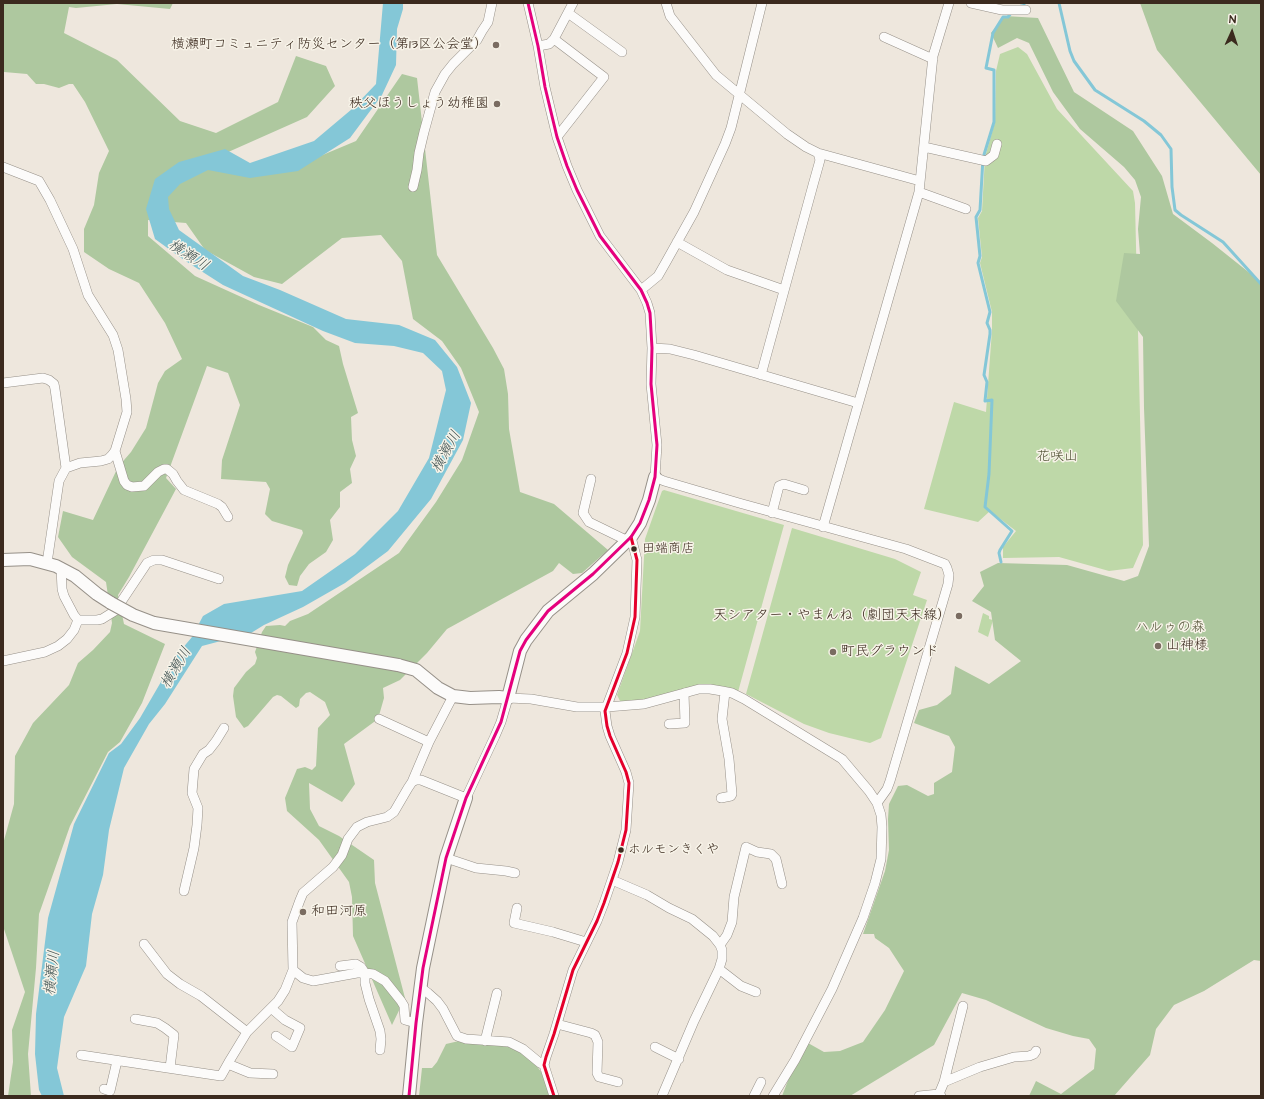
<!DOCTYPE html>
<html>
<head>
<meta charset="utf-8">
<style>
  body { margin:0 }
  #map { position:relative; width:1264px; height:1099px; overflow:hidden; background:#eee7dd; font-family:"Architects Daughter",sans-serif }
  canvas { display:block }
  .frame { position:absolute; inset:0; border:4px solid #3b2a1e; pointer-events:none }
  .north { position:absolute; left:1212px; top:12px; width:40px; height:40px; -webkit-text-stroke:3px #f7f3e8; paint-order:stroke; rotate:3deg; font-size:11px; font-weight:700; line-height:16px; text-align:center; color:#3b2a1e }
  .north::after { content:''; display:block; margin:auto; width:14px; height:18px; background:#3b2a1e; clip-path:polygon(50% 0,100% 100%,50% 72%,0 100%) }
</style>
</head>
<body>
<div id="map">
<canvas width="1264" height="1099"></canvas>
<div class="frame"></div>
<div class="north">N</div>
</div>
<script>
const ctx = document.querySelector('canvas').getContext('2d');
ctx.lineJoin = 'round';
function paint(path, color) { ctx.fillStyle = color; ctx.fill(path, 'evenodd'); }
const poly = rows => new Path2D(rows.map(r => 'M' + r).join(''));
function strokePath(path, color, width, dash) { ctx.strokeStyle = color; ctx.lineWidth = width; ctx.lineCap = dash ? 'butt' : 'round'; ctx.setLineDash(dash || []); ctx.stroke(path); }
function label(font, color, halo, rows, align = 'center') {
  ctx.font = font + ' "Architects Daughter","Klee One",sans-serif'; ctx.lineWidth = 3; ctx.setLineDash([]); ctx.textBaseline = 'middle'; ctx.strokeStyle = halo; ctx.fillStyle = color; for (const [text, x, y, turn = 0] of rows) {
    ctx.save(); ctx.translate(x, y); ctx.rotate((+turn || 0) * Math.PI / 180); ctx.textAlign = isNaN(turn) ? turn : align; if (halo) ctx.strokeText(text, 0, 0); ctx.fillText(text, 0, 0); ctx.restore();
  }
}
paint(poly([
  [1018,47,1027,54,1057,109,1133,191,1135,203,1143,545,1133,568,1109,571,1059,557,1003,558,1003,547,1016,531,990,511,978,522,924,509,954,402,986,412,992,330,992,312,980,263,982,257,978,218,982,211,985,157,995,122,996,71,1000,54],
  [664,490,784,525,738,692,725,688,650,701,621,703,617,695,640,631,645,539,662,491],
  [792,528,895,559,921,572,913,595,927,600,881,738,870,743,829,733,804,724,746,694],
  [983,613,989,616,989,619,993,620,988,637,978,632]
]), '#bed8a8');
paint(poly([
  [3,3,173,3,170,9,117,4,76,8,69,7,64,33,117,60,180,121,216,133,278,102,296,56,326,66,335,86,307,117,226,153,244,171,313,159,356,141,402,74,417,78,437,255,493,348,504,369,508,394,509,429,520,492,554,504,608,550,582,573,573,574,559,563,553,571,447,629,427,653,400,680,383,688,384,698,378,719,344,744,355,784,342,802,309,783,310,809,319,826,339,836,374,860,375,883,405,998,392,1025,353,936,352,897,349,882,319,840,287,811,285,798,297,769,305,767,312,770,316,766,318,728,330,715,325,702,310,692,306,693,300,699,299,706,296,708,281,696,277,695,273,697,248,726,244,728,236,717,233,696,234,688,246,672,255,664,257,658,255,652,262,632,266,626,280,625,285,626,290,621,308,614,399,553,436,502,462,460,479,412,461,368,442,341,413,319,402,261,381,235,342,238,282,284,254,277,205,250,186,223,148,220,148,236,195,276,259,305,313,327,326,340,339,346,343,364,358,413,351,417,352,440,356,456,350,469,352,483,340,492,340,507,330,520,333,540,326,552,309,564,300,576,297,586,289,585,285,577,288,565,303,533,302,530,272,521,265,514,270,489,266,482,221,479,222,460,240,405,228,373,207,366,166,478,176,489,129,577,118,595,124,624,165,644,142,703,120,742,108,752,70,826,39,914,36,968,28,1054,31,1096,8,1096,13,1062,12,1030,25,992,3,926,3,844,14,804,15,756,33,723,69,685,78,663,93,650,110,632,112,623,106,582,72,557,58,537,63,511,93,520,118,467,131,452,146,428,158,383,165,371,182,359,165,323,139,283,109,269,84,252,84,229,94,205,99,173,109,151,85,102,73,84,69,84,59,88,44,84,36,84,27,74,4,72,3,70],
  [1140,3,1261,3,1261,175,1157,50],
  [1005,16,1038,18,1074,92,1133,131,1162,176,1173,214,1212,243,1261,282,1261,961,1254,960,1204,991,1174,1005,1156,1029,1150,1055,1114,1096,1029,1096,1036,1081,1061,1094,1094,1069,1096,1049,1089,1039,1073,1036,1046,1028,986,1000,962,993,934,1045,850,1096,782,1096,789,1078,808,1043,824,1052,840,1051,863,1042,885,1010,904,971,889,948,875,938,874,934,863,934,885,871,889,850,888,819,889,804,898,786,907,785,928,796,934,794,934,783,952,772,955,747,949,736,914,723,919,710,937,705,951,694,955,666,989,684,1021,661,995,640,991,612,972,601,984,586,980,572,998,563,1067,565,1124,581,1138,576,1149,546,1144,408,1143,337,1116,301,1124,253,1140,254,1138,229,1141,197,1135,180,1124,167,1080,129,1053,92,1029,43,1017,38,998,48,991,33],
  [459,1041,511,1047,531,1059,543,1074,551,1096,419,1096,422,1068,432,1068,437,1062,446,1044]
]), '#aec89f');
paint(poly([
  [383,3,403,3,403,9,397,29,396,65,382,95,350,138,298,171,250,178,208,170,180,184,168,197,169,209,179,230,243,276,280,290,346,319,399,325,435,340,457,367,471,403,463,440,431,499,388,551,345,583,303,607,264,625,251,633,202,646,165,704,149,724,124,768,109,830,103,875,92,914,86,966,64,1017,57,1068,64,1096,42,1096,39,1090,35,1054,36,1014,48,918,74,824,109,753,121,744,140,718,176,656,192,637,203,616,224,604,302,591,355,554,398,511,429,458,446,390,442,371,423,353,394,346,355,343,323,331,223,285,184,260,155,239,146,209,155,179,179,162,225,149,250,163,314,141,352,109,376,84]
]), '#84c7d7');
strokePath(poly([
  [1059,3,1070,51,1074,61,1095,90,1144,121,1161,135,1171,149,1172,187,1175,210,1181,215,1223,242,1261,284],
  [1021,6,1024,6,1024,3],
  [1001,562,999,553,1000,550,1012,531,985,507,989,474,992,400,985,401,987,382,984,375,990,334,990,330,987,323,990,312,978,263,980,256,976,217,980,210,983,158,994,122,994,70,986,68,993,33,1003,17,1008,17,1011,13]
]), '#84c7d7', 3);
const minor = poly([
  [528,3,538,46,545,87,557,137,567,166,577,190,600,236,641,290,647,303,650,313,652,348,651,384,657,445,655,477,664,481,739,503,906,549,945,564,947,568,949,575,948,584,890,781,887,789,877,803],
  [666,3,670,16,716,75,787,134,806,147,818,153,920,181],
  [971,3,1002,10,1026,10],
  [568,13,622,52],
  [884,37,933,59],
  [554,39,604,77,557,137],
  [538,46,549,44,554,39,573,3],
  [924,147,986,161,994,155,997,144],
  [3,167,39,181,50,200,73,249,88,295,113,335,118,350,126,399,127,412,115,451,112,455,108,459,101,461,80,463,66,468],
  [413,187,417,170,419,153,424,132,435,92,445,74,453,64,477,40,482,31,488,22,492,3],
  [919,192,966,209],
  [677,242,727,270,784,290],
  [641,290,658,276,666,262,694,212,725,144,731,128,762,3],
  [652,348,670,349,694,355,858,403],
  [761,375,813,185,820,160,818,153],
  [3,383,43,378,49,380,54,384,55,389,66,468,59,481,47,563],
  [115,451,124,481,127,485,132,487,144,486,158,472,164,469,167,469,173,474,177,481,184,490,218,504,222,507,228,517],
  [591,479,583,513,589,522,628,541],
  [772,513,779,486,784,484,804,490],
  [823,527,919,192,933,56,949,3],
  [78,620,97,620,102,619,110,614,115,611,147,563,154,560,162,560,219,579],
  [3,661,45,652,58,646,67,639,74,630,78,620,74,615,64,596,62,589,61,568],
  [379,719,429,742],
  [669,724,685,723,684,693],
  [412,782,429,742,453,696],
  [721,798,731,796,732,794,729,759,722,719,725,692],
  [446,858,476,868,506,871,515,873],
  [612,880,647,895,669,908,692,919,713,936,720,945,722,950,722,959,719,969,694,1021,662,1096],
  [184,891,194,848,197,825,198,808,192,793,194,769,203,754,209,750,216,741,224,728],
  [517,908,514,923,553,932,586,942],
  [144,944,167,974,180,984,201,996,247,1032],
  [720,945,727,935,732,922,734,897,746,847,757,852,771,854,776,859,782,884],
  [340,966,356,964,361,967,365,973,365,983,369,999,380,1031,381,1039,380,1050],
  [719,969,741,986,756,992],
  [421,988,428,993,437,1001,443,1009,457,1036,466,1039,509,1042,523,1049,540,1063,544,1065],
  [271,1008,285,1020,300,1028,292,1047,276,1036],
  [135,1019,157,1023,165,1028,174,1035,170,1068],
  [416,1023,405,1020,404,1006,401,1001,385,981,373,974,365,973,357,973,313,981,303,978,293,970,292,922,300,900,303,893,333,867,342,855,348,839,357,827,367,822,387,817,394,812,408,788,412,782,416,780,421,780,466,798,495,736,501,722,508,698,531,699,577,707,607,707,644,704,699,689,710,689,722,691,732,693,744,699,842,759,869,791,877,803,881,815,882,827,881,859,875,883,863,918,832,989,795,1060,773,1096],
  [557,1024,591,1033,595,1035,598,1042,597,1073,599,1077,618,1082],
  [485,1041,497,993],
  [655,1047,679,1059],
  [81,1055,221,1076,230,1060,247,1032,278,1001,285,990,293,970],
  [228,1064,250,1073,273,1074],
  [944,1082,980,1067,1014,1057,1029,1056,1034,1054,1036,1051],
  [104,1089,110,1091,117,1061],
  [939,1094,944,1082,963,1006],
  [554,1096,544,1065,546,1057,554,1034,573,970,597,921,604,903,618,862,626,830,629,783,626,772,610,736,607,726,605,711,627,653,635,617,637,560,631,537],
  [754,1096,761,1082],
  [919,1096,939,1094,941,1096]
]);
const tertiary = poly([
  [3,560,30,559,56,566,75,576,97,594,111,603],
  [398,665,416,670,438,688,453,696,470,698,499,697,508,698,520,651,526,640,548,611,593,574,631,537,640,523,649,500,655,477],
  [409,1096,416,1023,423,968,446,858,466,798]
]);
strokePath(minor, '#969088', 10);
strokePath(tertiary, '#969088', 14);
strokePath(minor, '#fcfbfa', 9);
strokePath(tertiary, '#fcfbfa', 12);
const tertiaryBridge = poly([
  [111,603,133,615,154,623,398,665]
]);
strokePath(tertiaryBridge, '#969088', 14, []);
strokePath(tertiaryBridge, '#fcfbfa', 12);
strokePath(poly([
  [554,1096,544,1065,546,1057,554,1034,573,970,597,921,604,903,618,862,626,830,629,783,626,772,610,736,607,726,605,711,627,653,635,617,637,560,631,537]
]), '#e4002b', 3);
strokePath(poly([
  [409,1096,416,1023,423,968,446,858,466,798,501,722,520,651,526,640,548,611,593,574,631,537,640,523,649,500,655,477,657,445,651,384,652,348,650,313,647,303,641,290,600,236,577,190,567,166,557,137,545,87,538,46,528,3]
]), '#e5007d', 3);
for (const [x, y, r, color] of [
  [496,45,4,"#7a6c61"],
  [497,104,4,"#7a6c61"],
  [634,549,3.5,"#3b2a1e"],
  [959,616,4,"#7a6c61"],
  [1158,646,4,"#7a6c61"],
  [833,652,4,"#7a6c61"],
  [621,850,3.5,"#3b2a1e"],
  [303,912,4,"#7a6c61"]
]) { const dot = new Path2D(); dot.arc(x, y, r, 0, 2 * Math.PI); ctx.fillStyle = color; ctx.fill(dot); strokePath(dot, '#f7f3e8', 1.5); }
label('13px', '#3b2a1e', '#f7f3e8', [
  ["田端商店",642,549],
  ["ホルモンきくや",628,850]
], 'left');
label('14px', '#3b2a1e', '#f7f3e8', [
  ["横瀬町コミュニティ防災センター（第13区公会堂）",488,45],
  ["秩父ほうしょう幼稚園",489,104],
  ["天シアター・やまんね（劇団天末線）",951,616],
  ["山神様",1166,646,"left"],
  ["町民グラウンド",841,652,"left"],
  ["和田河原",311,912,"left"]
], 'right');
label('14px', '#525236', '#f7f3e8', [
  ["花咲山",1057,457],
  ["ハルゥの森",1170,628]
]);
label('italic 15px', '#435555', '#f7f3e8', [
  ["横瀬川",188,256,33],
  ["横瀬川",447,452,-61],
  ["横瀬川",177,668,-59],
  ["横瀬川",53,973,-84]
]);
</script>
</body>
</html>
